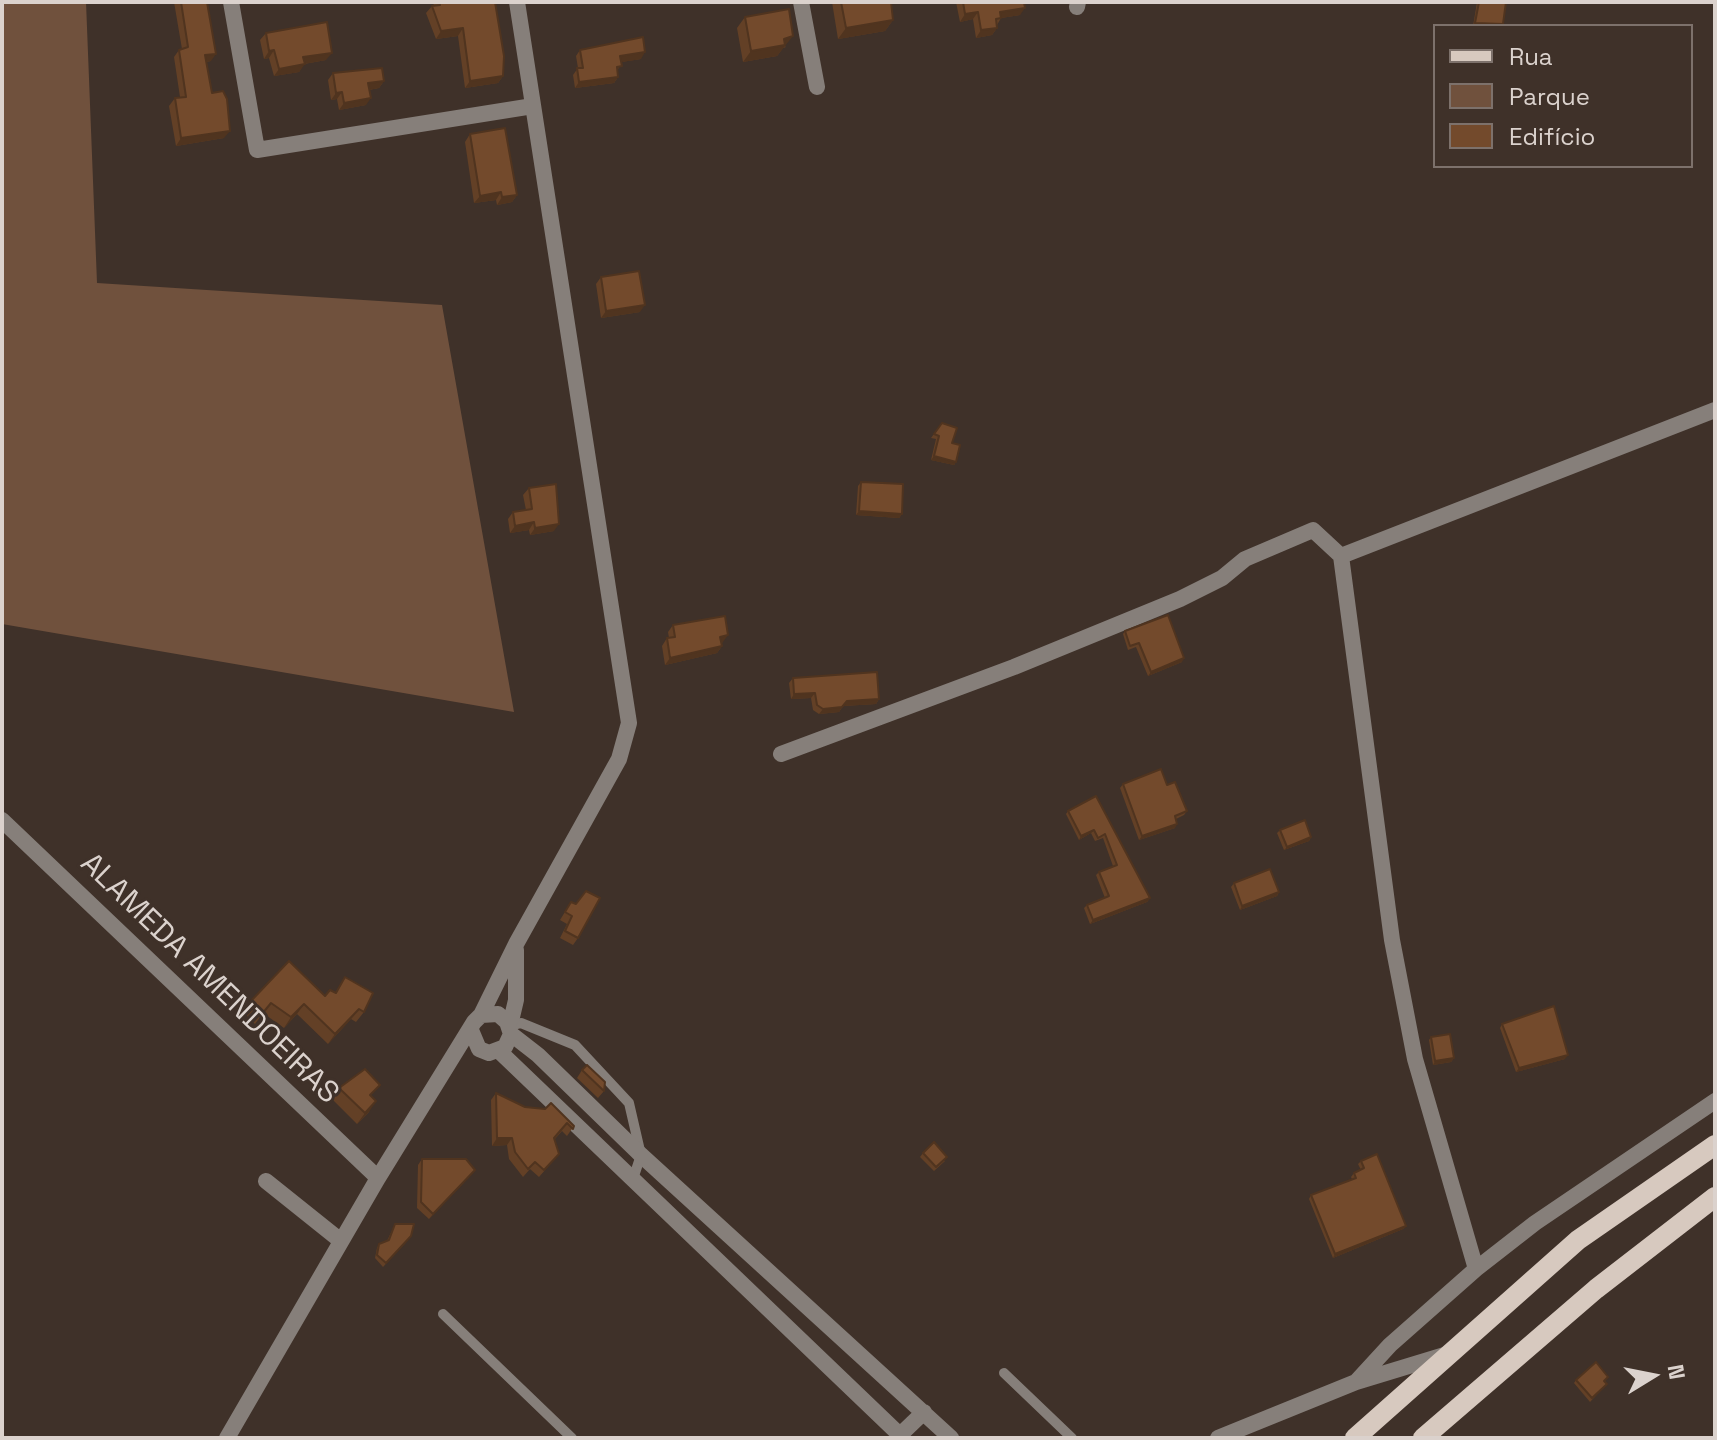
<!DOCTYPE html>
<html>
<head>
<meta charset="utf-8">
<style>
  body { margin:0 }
  #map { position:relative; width:1717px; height:1440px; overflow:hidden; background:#3f3129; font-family:"Space Grotesk",sans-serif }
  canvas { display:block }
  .frame { position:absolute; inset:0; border:4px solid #dbd2cd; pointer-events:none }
  .legend { position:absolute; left:1433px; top:24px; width:260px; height:144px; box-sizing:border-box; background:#3f3129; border:2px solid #7d716b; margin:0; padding:10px 14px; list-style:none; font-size:24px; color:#dbd2cd }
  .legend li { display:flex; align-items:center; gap:16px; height:40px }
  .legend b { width:40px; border:2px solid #7d716b }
  .north { position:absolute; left:1613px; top:1336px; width:80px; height:80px; -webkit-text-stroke:6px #3f3129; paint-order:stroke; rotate:80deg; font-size:22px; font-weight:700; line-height:32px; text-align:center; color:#dbd2cd }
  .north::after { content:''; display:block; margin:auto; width:28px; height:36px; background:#dbd2cd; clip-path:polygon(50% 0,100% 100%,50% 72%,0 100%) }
</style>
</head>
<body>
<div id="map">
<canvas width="1717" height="1440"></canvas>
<div class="frame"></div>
<ul class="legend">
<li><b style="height:10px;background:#d7c9bf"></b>Rua</li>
<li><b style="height:22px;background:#70513d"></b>Parque</li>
<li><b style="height:22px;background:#734a2c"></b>Edifício</li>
</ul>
<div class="north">N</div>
</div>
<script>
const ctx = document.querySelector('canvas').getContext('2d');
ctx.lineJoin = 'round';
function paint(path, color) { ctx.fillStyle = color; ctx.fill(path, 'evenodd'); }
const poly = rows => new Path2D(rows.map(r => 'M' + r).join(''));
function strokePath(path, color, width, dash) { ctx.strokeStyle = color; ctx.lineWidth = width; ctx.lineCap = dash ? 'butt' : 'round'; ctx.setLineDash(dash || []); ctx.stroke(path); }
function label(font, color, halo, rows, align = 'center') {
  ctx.font = font + ' "Space Grotesk",sans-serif'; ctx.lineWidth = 6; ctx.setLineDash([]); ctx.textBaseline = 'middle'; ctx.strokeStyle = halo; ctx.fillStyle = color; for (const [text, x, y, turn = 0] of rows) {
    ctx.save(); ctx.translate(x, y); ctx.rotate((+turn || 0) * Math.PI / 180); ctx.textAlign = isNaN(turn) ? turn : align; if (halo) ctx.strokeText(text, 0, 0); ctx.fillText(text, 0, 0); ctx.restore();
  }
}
paint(poly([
  [2,2,86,2,97,283,442,305,514,712,2,624]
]), '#70513d');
strokePath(poly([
  [510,1026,521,1023,575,1045,629,1103,641,1155,633,1179],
  [443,1314,572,1438],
  [1004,1373,1072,1438]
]), '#867f7a', 10);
strokePath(poly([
  [231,2,257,150,533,106],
  [801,2,817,87],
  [1077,7,1078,2],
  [781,754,1014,667,1180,599,1222,578,1245,559,1313,530,1341,556],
  [2,820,378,1178],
  [481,1015,516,944,619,759,629,723,517,2],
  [507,1022,512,1017,516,1000,516,950],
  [511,1034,538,1055,641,1155,951,1438],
  [499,1051,903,1438],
  [266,1181,341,1241],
  [1476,1269,1415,1059,1392,940,1341,556,1715,410],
  [1356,1382,1390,1345,1476,1269,1535,1223,1715,1101],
  [900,1435,924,1412],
  [227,1438,378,1178,474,1022,481,1015,498,1014,507,1022,511,1034,505,1047,489,1053,479,1049,471,1030],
  [1218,1438,1356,1382,1448,1354]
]), '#867f7a', 16);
strokePath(poly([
  [1355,1438,1578,1240,1715,1145],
  [1423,1438,1596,1289,1715,1197]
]), '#d7c9bf', 20);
paint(poly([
  [174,2,207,2,211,61,206,62,212,93,224,138,176,146,169,106,175,98,180,97,174,57,179,50,182,49],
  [433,2,495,2,503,76,498,83,465,88,458,36,436,39,426,13,432,6,434,6],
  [832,2,891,2,893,20,885,31,838,39],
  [956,2,1024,2,1020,15,1001,18,997,25,997,28,992,35,976,38,973,19,960,22],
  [1477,2,1506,2,1502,26,1473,26],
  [745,17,786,47,783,48,777,56,743,62,737,28],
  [266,33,326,60,304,64,299,72,274,76,269,58,264,59,260,40],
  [580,50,641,59,621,62,617,72,618,77,614,83,575,88,573,75,578,68,576,56],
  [333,73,384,81,379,88,369,90,366,105,339,110,337,99,331,100,328,80],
  [470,134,517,195,512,202,497,205,496,200,474,203,465,142],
  [601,277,640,312,601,318,596,284],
  [942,423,952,443,956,462,954,465,931,460,936,439,931,438],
  [861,482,902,514,899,518,856,515,858,486],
  [529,488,554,531,530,535,529,530,510,533,508,519,513,512,526,510,523,495],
  [673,625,723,642,721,643,722,646,717,653,665,665,662,646,667,638,669,638,668,632],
  [1125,631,1182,662,1148,676,1136,647,1128,650,1123,634],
  [793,678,879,699,876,704,843,706,839,712,819,714,813,710,811,698,791,699,789,683],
  [1123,784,1167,785,1187,811,1184,815,1176,819,1175,828,1139,840,1120,788],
  [1096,796,1150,898,1147,902,1090,924,1084,908,1087,905,1105,898,1096,875,1099,872,1113,866,1103,838,1095,841,1091,833,1079,840,1066,814,1068,811],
  [1280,830,1311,837,1309,841,1284,850,1277,833],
  [1234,883,1279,892,1277,896,1240,910,1231,887],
  [571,902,578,938,573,945,560,938,567,924,560,920],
  [345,977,364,1012,356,1022,351,1019,328,1044,297,1014,284,1028,263,1013,255,1024,243,1012,250,1002,325,996,335,993],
  [1502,1024,1565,1059,1516,1072,1500,1028],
  [1431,1037,1454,1058,1451,1062,1433,1065,1429,1040],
  [582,1070,604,1091,598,1098,577,1078],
  [339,1088,372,1096,369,1112,357,1124,332,1099],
  [496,1093,525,1107,574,1126,567,1136,562,1131,554,1140,559,1154,539,1177,530,1169,523,1177,509,1159,507,1145,492,1146,491,1100],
  [923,1153,945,1161,934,1171,920,1157],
  [422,1159,470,1176,429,1219,417,1208,418,1165],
  [1361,1161,1406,1226,1403,1229,1333,1258,1309,1199,1311,1195,1352,1179,1351,1177,1354,1173,1361,1170,1358,1164],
  [395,1224,408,1240,383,1267,375,1258,377,1248,379,1244,387,1241],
  [1576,1380,1605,1381,1607,1384,1590,1402,1574,1383]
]), '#634026');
paint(poly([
  [1025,8,1020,15,995,19,1000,12],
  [978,12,973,19,960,22,965,14],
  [893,20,885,31,838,39,846,28],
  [1475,23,1503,24,1502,26,1473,26],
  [463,28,458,36,436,39,441,31],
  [997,28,992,35,976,38,981,30],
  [793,36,777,56,743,62,751,51],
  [274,50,269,58,264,59,269,51],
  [645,52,641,59,616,63,620,56],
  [332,53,326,60,298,65,303,57],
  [216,54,211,61,200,63,205,55],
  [305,64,299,72,274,76,279,69],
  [503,76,498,83,465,88,470,81],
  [618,77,614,83,575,88,579,82],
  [384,81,379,88,363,91,368,83],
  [342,92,337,99,331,100,336,93],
  [371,98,366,105,339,110,344,103],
  [230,131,224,138,176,146,181,138],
  [501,192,496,200,474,203,480,196],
  [517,195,512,202,497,205,502,197],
  [645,305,640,312,601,318,606,311],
  [934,456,956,462,954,465,931,460],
  [859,511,902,514,899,518,856,515],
  [534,522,529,530,510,533,515,526],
  [559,524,554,531,530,535,535,528],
  [728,635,723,642,715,644,720,637],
  [722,646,717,653,665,665,670,658],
  [1184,658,1182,662,1148,676,1151,672],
  [815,693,811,698,791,699,794,694],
  [879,699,876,704,843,706,847,701],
  [842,707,839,712,819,714,823,709],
  [1177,824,1175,828,1139,840,1142,836],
  [1094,830,1091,833,1079,840,1081,836],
  [1311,837,1309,841,1284,850,1287,847],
  [1279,892,1277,896,1240,910,1242,906],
  [1150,898,1147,902,1090,924,1093,920],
  [304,1004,297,1014,284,1028,291,1017],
  [359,1009,351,1019,328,1044,335,1034],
  [1568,1055,1565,1059,1516,1072,1519,1068],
  [1454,1058,1451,1062,1433,1065,1435,1061],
  [376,1101,369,1112,357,1124,365,1113],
  [497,1138,512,1138,507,1145,492,1146],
  [475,1170,470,1176,429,1219,433,1214],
  [1406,1226,1403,1229,1333,1258,1335,1254]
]), '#50341f');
const building = poly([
  [181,2,207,2,216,54,205,55,212,93,223,91,227,99,230,131,181,138,175,98,186,97,179,50,188,47,181,2],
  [439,2,495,2,504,56,503,76,470,81,463,28,441,31,432,6,440,5,439,2],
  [841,2,891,2,893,20,846,28,841,2],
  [963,2,1024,2,1025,8,1000,12,1001,18,996,19,997,28,981,30,978,12,965,14,963,2],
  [1479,2,1506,2,1503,24,1475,23,1479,2],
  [789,9,793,36,784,39,785,45,751,51,745,17,789,9],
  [327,22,332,53,303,57,305,64,279,69,274,50,269,51,266,33,327,22],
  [643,37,645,52,620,56,622,66,617,67,618,77,579,82,577,68,583,68,580,50,643,37],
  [382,68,384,81,368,83,371,98,344,103,342,92,336,93,333,73,382,68],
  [505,128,517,195,502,197,501,192,480,196,470,134,505,128],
  [639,271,645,305,606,311,601,277,639,271],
  [942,423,957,428,952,443,960,445,956,462,934,456,939,436,934,434,942,423],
  [861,482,903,484,902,514,859,511,861,482],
  [556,484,559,524,535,528,534,522,515,526,513,512,532,509,529,488,556,484],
  [1168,615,1184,658,1151,672,1139,643,1130,646,1125,631,1168,615],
  [725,616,728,635,720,637,722,646,670,658,667,638,675,637,673,625,725,616],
  [877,672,879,699,847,701,842,707,823,709,817,705,815,693,794,694,793,678,877,672],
  [1161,769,1167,785,1175,782,1187,811,1175,816,1177,824,1142,836,1123,784,1161,769],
  [1096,796,1150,898,1093,920,1087,905,1109,896,1099,872,1117,865,1105,834,1098,838,1094,830,1081,836,1068,811,1096,796],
  [1305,820,1311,837,1287,847,1280,830,1305,820],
  [1270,869,1279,892,1242,906,1234,883,1270,869],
  [586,891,600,898,578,938,565,931,572,916,565,912,571,902,576,904,586,891],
  [289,961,325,996,330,990,336,993,345,977,373,993,364,1012,359,1009,335,1034,304,1004,291,1017,271,1003,262,1014,250,1002,289,961],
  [1554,1006,1568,1055,1519,1068,1502,1024,1554,1006],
  [1450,1034,1454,1058,1435,1061,1431,1037,1450,1034],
  [587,1065,605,1082,604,1091,582,1070,587,1065],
  [365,1069,380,1085,370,1095,376,1101,365,1113,339,1088,365,1069],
  [496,1093,525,1107,545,1109,551,1103,574,1126,573,1129,567,1123,554,1138,559,1154,544,1170,535,1162,528,1169,515,1152,512,1138,497,1138,496,1093],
  [934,1142,947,1157,936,1167,923,1153,934,1142],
  [1377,1154,1406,1226,1335,1254,1311,1195,1356,1178,1354,1173,1364,1168,1361,1161,1377,1154],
  [422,1159,466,1159,475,1170,433,1214,421,1202,422,1159],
  [395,1224,414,1224,411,1236,386,1263,377,1255,379,1244,389,1240,395,1224],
  [1596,1362,1608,1377,1604,1381,1607,1384,1592,1398,1576,1380,1596,1362]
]);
paint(building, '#734a2c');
strokePath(building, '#50341f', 2);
label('30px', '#dbd2cd', '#3f3129', [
  ["ALAMEDA AMENDOEIRAS",209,979,44]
]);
</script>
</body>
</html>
